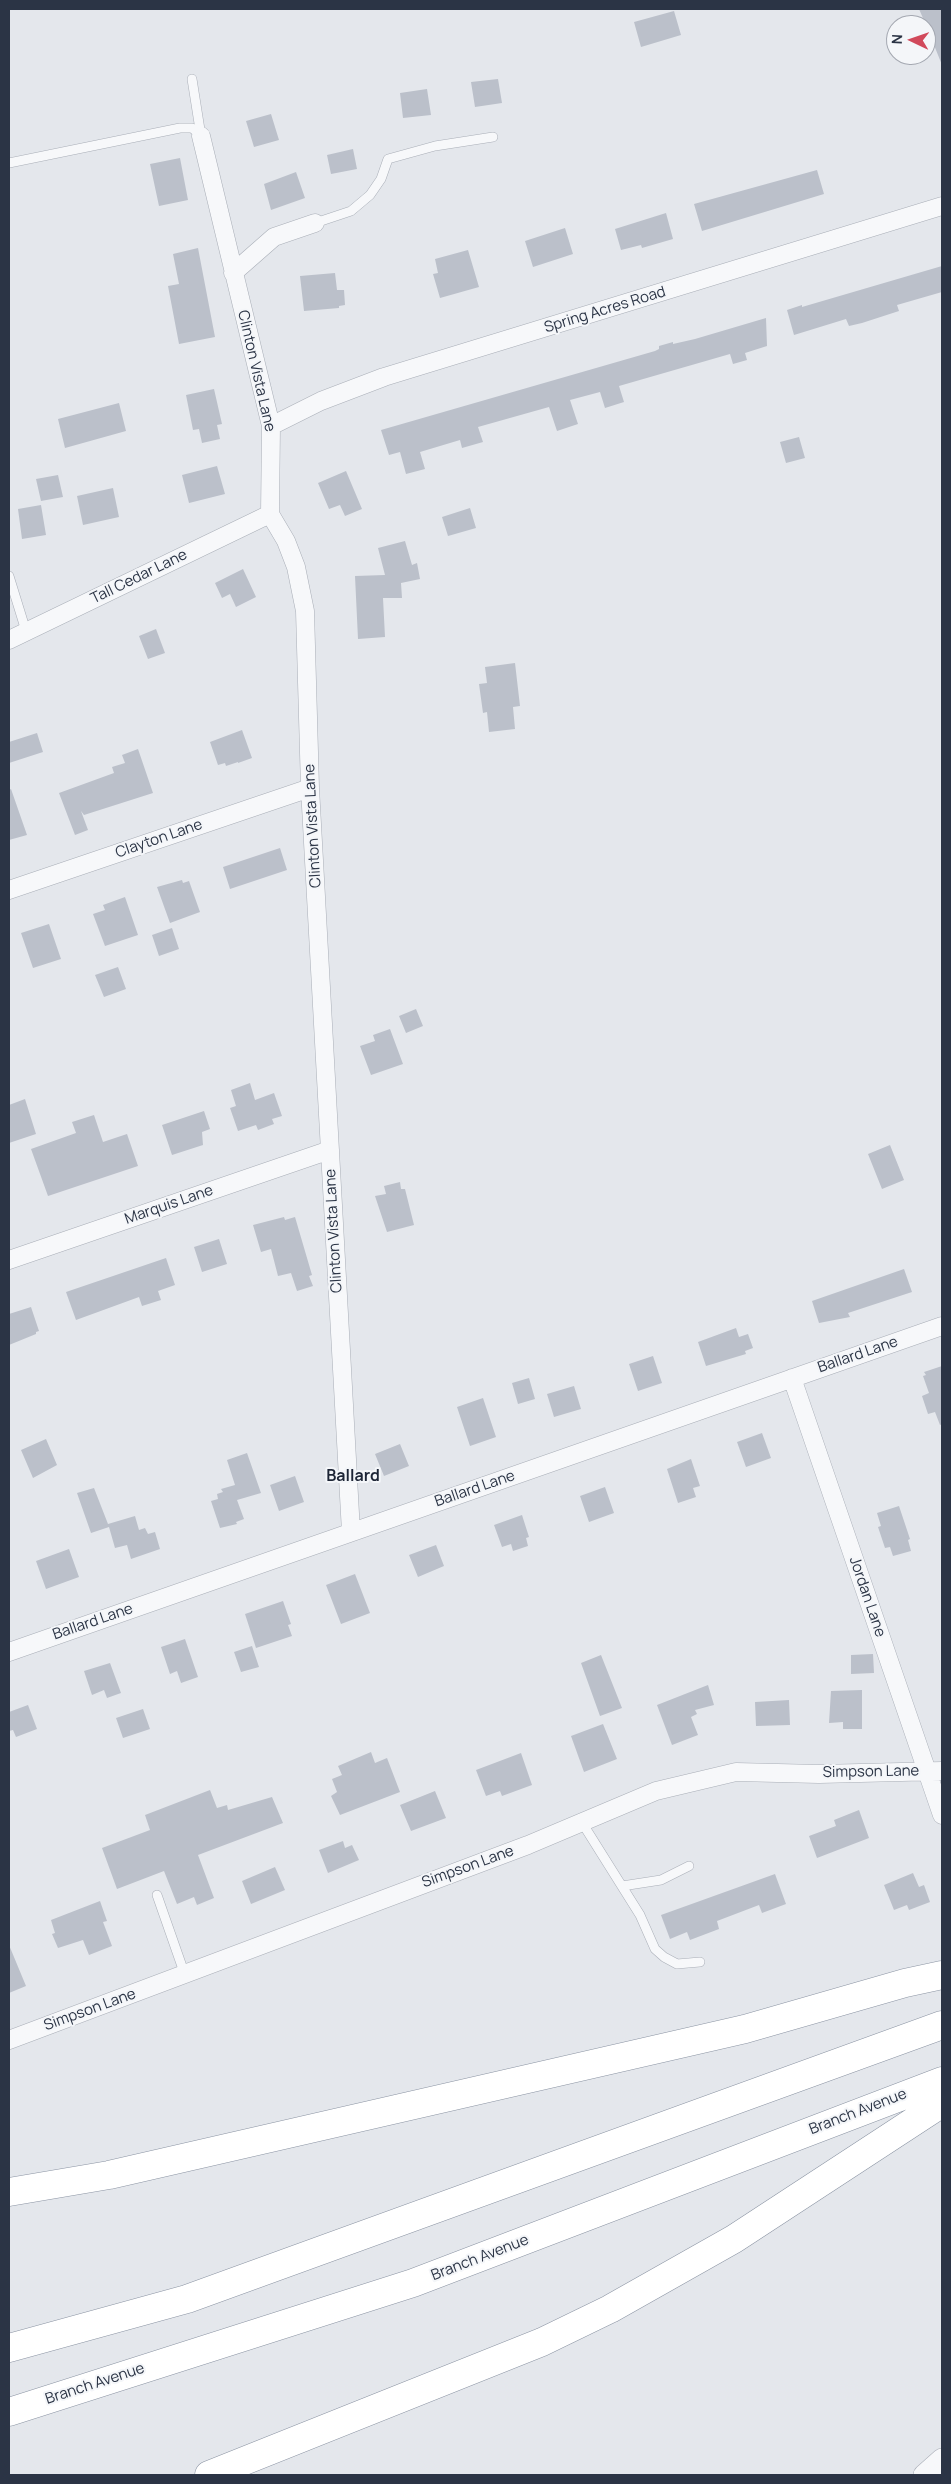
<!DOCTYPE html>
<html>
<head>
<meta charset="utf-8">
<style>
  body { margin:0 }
  #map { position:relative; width:951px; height:2484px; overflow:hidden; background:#e4e7ec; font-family:Manrope,sans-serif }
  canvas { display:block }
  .frame { position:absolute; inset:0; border:10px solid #2b3445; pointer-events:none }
  .north { position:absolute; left:886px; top:15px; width:50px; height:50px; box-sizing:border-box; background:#f4f6f9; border:1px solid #a4a8b1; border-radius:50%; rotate:273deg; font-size:14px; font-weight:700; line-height:20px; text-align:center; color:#2b3445 }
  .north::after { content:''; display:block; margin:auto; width:18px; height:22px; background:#d1495b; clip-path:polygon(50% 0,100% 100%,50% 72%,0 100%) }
</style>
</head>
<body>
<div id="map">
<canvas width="951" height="2484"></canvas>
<div class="frame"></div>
<div class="north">N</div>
</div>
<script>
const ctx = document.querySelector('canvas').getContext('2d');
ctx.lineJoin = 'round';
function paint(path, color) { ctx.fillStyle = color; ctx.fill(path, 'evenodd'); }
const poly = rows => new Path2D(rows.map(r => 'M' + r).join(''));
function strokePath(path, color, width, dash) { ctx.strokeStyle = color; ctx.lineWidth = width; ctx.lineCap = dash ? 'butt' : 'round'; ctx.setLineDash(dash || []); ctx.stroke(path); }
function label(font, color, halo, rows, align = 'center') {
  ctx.font = font + ' Manrope,sans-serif'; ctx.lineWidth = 4; ctx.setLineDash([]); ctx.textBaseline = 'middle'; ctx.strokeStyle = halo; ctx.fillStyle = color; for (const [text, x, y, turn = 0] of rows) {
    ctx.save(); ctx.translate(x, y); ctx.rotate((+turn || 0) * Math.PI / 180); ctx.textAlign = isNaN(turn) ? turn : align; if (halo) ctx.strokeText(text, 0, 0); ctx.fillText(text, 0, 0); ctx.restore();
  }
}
paint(poly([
  [919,9,942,9,942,65,926,25],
  [674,11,681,35,641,47,634,22],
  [498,79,502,103,475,107,471,82],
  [427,89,431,115,403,118,400,93],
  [271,114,279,140,254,147,246,121],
  [353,149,357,169,331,174,327,155],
  [180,158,188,200,159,206,150,164],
  [817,170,824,194,702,231,694,204],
  [296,172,305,198,271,210,264,184],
  [666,213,673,239,642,248,641,245,621,250,615,229],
  [565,228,573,254,533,267,525,241],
  [198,248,215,337,179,344,168,286,179,284,173,254],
  [468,250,479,287,440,298,433,274,438,273,435,259],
  [942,266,942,292,897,305,899,311,862,323,849,326,846,319,794,335,787,310,802,305,802,307],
  [335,273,337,290,344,290,345,305,339,306,339,308,304,311,300,276],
  [766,318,767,346,745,353,747,360,733,364,730,354,619,386,624,402,605,408,600,392,570,400,578,424,557,431,549,407,478,427,483,442,462,448,460,440,420,452,425,469,406,474,400,452,389,455,381,430,655,351,659,349,659,346,673,342,673,344,695,339],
  [214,389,222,424,217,425,220,439,202,443,199,429,193,430,186,395],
  [119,403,126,431,65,448,58,419],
  [799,437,805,458,786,463,780,442],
  [217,466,225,494,189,503,182,475],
  [346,471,362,509,345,516,340,505,329,509,318,483],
  [58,475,63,497,41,501,36,479],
  [113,488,119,517,83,525,77,496],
  [41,505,46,535,22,539,18,509],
  [470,508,476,528,448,536,442,517],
  [405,541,412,565,417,563,420,579,401,583,402,598,383,598,385,637,358,639,355,576,385,575,378,548],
  [243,569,256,597,236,607,230,594,222,598,215,583],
  [156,629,165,653,148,659,139,636],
  [515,663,520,706,513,707,515,729,489,732,487,712,483,713,479,684,487,683,485,667],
  [242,730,252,758,238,763,238,762,226,766,225,763,218,765,210,742],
  [37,733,43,752,9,763,9,742],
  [138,749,153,793,84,815,81,811,88,830,75,835,59,793,114,773,112,767,125,763,122,755],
  [11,789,27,835,9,840,9,790],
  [280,848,287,870,230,889,223,867],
  [182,880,183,883,189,881,200,912,170,923,157,887],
  [125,897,138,935,105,946,93,914,105,910,103,905],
  [49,924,61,959,33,968,21,933],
  [172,928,179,949,159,956,152,935],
  [118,967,126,989,104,997,95,975],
  [416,1009,423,1026,406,1033,399,1016],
  [390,1029,403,1064,371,1075,360,1046,375,1041,373,1035],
  [250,1083,255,1100,274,1093,282,1116,272,1119,274,1124,258,1130,256,1125,238,1131,230,1108,236,1106,231,1090],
  [25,1099,36,1134,9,1143,9,1105],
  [204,1111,210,1129,202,1132,203,1145,172,1155,162,1125],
  [94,1115,103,1142,127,1134,138,1166,48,1196,31,1149,76,1133,72,1122],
  [890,1145,904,1180,882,1189,868,1154],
  [400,1182,401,1189,405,1189,414,1225,387,1232,375,1196,386,1194,384,1186],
  [284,1217,285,1220,295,1217,312,1275,309,1276,313,1286,297,1291,291,1273,278,1276,271,1249,261,1252,253,1225],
  [219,1239,227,1264,202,1272,194,1247],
  [166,1258,175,1285,158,1291,161,1300,142,1306,139,1297,76,1320,66,1292],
  [904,1269,912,1292,848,1313,850,1317,819,1323,812,1301],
  [31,1307,39,1331,36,1332,36,1334,9,1345,9,1314],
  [736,1328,739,1337,748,1334,753,1348,745,1351,746,1354,706,1366,698,1342],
  [653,1356,662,1383,638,1391,629,1364],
  [942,1366,942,1424,940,1425,935,1412,928,1414,922,1396,929,1393,923,1376,926,1375,924,1372],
  [529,1378,535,1399,518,1404,512,1383],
  [574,1386,581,1409,554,1417,547,1394],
  [483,1398,496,1437,470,1446,457,1407],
  [762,1433,771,1458,746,1467,737,1442],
  [46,1439,57,1465,33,1478,21,1450],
  [400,1444,409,1466,384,1476,375,1454],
  [247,1453,261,1493,237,1500,244,1519,236,1522,237,1524,220,1528,211,1501,218,1499,217,1494,223,1492,221,1489,235,1485,227,1460],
  [691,1459,700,1486,693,1488,696,1497,678,1503,667,1469],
  [295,1476,304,1502,279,1511,270,1485],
  [605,1487,614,1513,589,1522,580,1496],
  [94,1488,108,1524,135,1516,139,1530,145,1528,148,1534,155,1532,160,1549,131,1559,127,1545,115,1548,109,1527,91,1533,77,1493],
  [899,1506,910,1539,908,1540,911,1551,893,1556,890,1547,885,1548,878,1527,881,1526,877,1513],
  [522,1515,529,1537,526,1538,528,1546,513,1551,511,1544,502,1547,494,1525],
  [436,1545,444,1566,418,1577,409,1555],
  [69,1549,79,1577,46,1589,36,1561],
  [355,1574,370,1613,341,1624,326,1585],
  [283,1601,291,1624,288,1625,292,1636,256,1648,245,1614],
  [185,1639,198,1677,181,1683,177,1671,170,1674,161,1647],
  [252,1646,259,1667,241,1672,234,1652],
  [873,1654,874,1673,851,1674,851,1655],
  [601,1655,622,1708,600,1716,581,1663],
  [110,1663,121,1693,107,1698,104,1690,92,1695,84,1671],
  [708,1685,714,1705,695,1710,697,1714,691,1717,698,1735,672,1745,657,1705],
  [862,1690,862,1729,843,1729,843,1722,829,1723,831,1691],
  [789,1700,790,1725,756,1726,755,1702],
  [28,1705,37,1729,16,1737,13,1730,9,1731,9,1712],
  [143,1709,150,1729,123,1738,116,1718],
  [603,1724,617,1759,584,1772,571,1736],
  [371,1752,375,1763,387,1758,400,1792,340,1815,331,1796,337,1792,332,1779,342,1775,338,1766],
  [521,1753,532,1785,502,1796,500,1791,486,1796,476,1770],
  [210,1790,217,1808,227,1805,228,1810,272,1797,283,1823,198,1855,214,1898,197,1905,194,1897,177,1904,164,1871,117,1889,102,1848,150,1830,145,1815],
  [435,1791,446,1818,411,1831,400,1805],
  [859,1810,869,1838,817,1858,809,1836,836,1826,834,1820],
  [343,1841,345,1848,352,1845,359,1860,328,1873,319,1850],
  [275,1867,285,1890,251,1904,242,1881],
  [913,1873,919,1887,924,1885,930,1902,909,1910,907,1905,894,1910,884,1885],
  [775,1874,786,1904,762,1913,759,1905,717,1921,719,1929,690,1940,687,1932,670,1939,661,1915],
  [100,1901,107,1921,103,1922,112,1946,89,1955,83,1940,58,1948,52,1934,55,1933,51,1920],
  [9,1945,26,1986,9,1993]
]), '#bbc0ca');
const service = poly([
  [192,79,201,136],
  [9,163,180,128,192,128,201,136],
  [315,223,351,211,370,195,381,179,388,159,435,146,493,137],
  [9,576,26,631],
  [581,1821,640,1915,655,1949,664,1957,677,1964,700,1962],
  [622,1886,661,1880,689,1866],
  [157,1895,185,1975]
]);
const minor = poly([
  [201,136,271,426,270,514,286,541,296,567,305,611,310,788,351,1532],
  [233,273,274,237,315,223],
  [271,426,321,401,384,377,942,206],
  [9,640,270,514],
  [9,890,310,788],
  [9,1260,330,1150],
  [792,1378,942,1815],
  [9,1652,942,1326],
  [9,2040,528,1845,656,1791,736,1772,819,1774,942,1771]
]);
const tertiary = poly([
  [924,2475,942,2459]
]);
const motorway = poly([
  [9,2192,109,2175,745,2029,905,1983,942,1975],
  [9,2348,187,2299,942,2025],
  [9,2412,413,2283,942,2081],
  [209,2475,542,2342,610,2309,734,2239,942,2103]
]);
strokePath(service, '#a9aeb7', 10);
strokePath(minor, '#a9aeb7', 19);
strokePath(tertiary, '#a9aeb7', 22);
strokePath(motorway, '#8b94a3', 29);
strokePath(service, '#f7f8fa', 9);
strokePath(minor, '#f7f8fa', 18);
strokePath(tertiary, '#f7f8fa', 21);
strokePath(motorway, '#fff', 28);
label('15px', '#2b3445', '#f4f6f9', [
  ["Spring Acres Road",605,310,-17],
  ["Clinton Vista Lane",256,371,77],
  ["Tall Cedar Lane",139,577,-26],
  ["Clinton Vista Lane",313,826,-93],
  ["Clayton Lane",159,839,-19],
  ["Marquis Lane",169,1205,-19],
  ["Clinton Vista Lane",334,1231,-93],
  ["Ballard Lane",858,1355,-19],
  ["Ballard Lane",475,1489,-19],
  ["Jordan Lane",867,1597,71],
  ["Ballard Lane",93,1622,-19],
  ["Simpson Lane",871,1772,-1],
  ["Simpson Lane",468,1867,-20],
  ["Simpson Lane",90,2010,-20],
  ["Branch Avenue",858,2112,-21],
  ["Branch Avenue",480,2258,-21],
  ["Branch Avenue",95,2384,-18]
]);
label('bold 16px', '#1d2536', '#f4f6f9', [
  ["Ballard",353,1477]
]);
</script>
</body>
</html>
